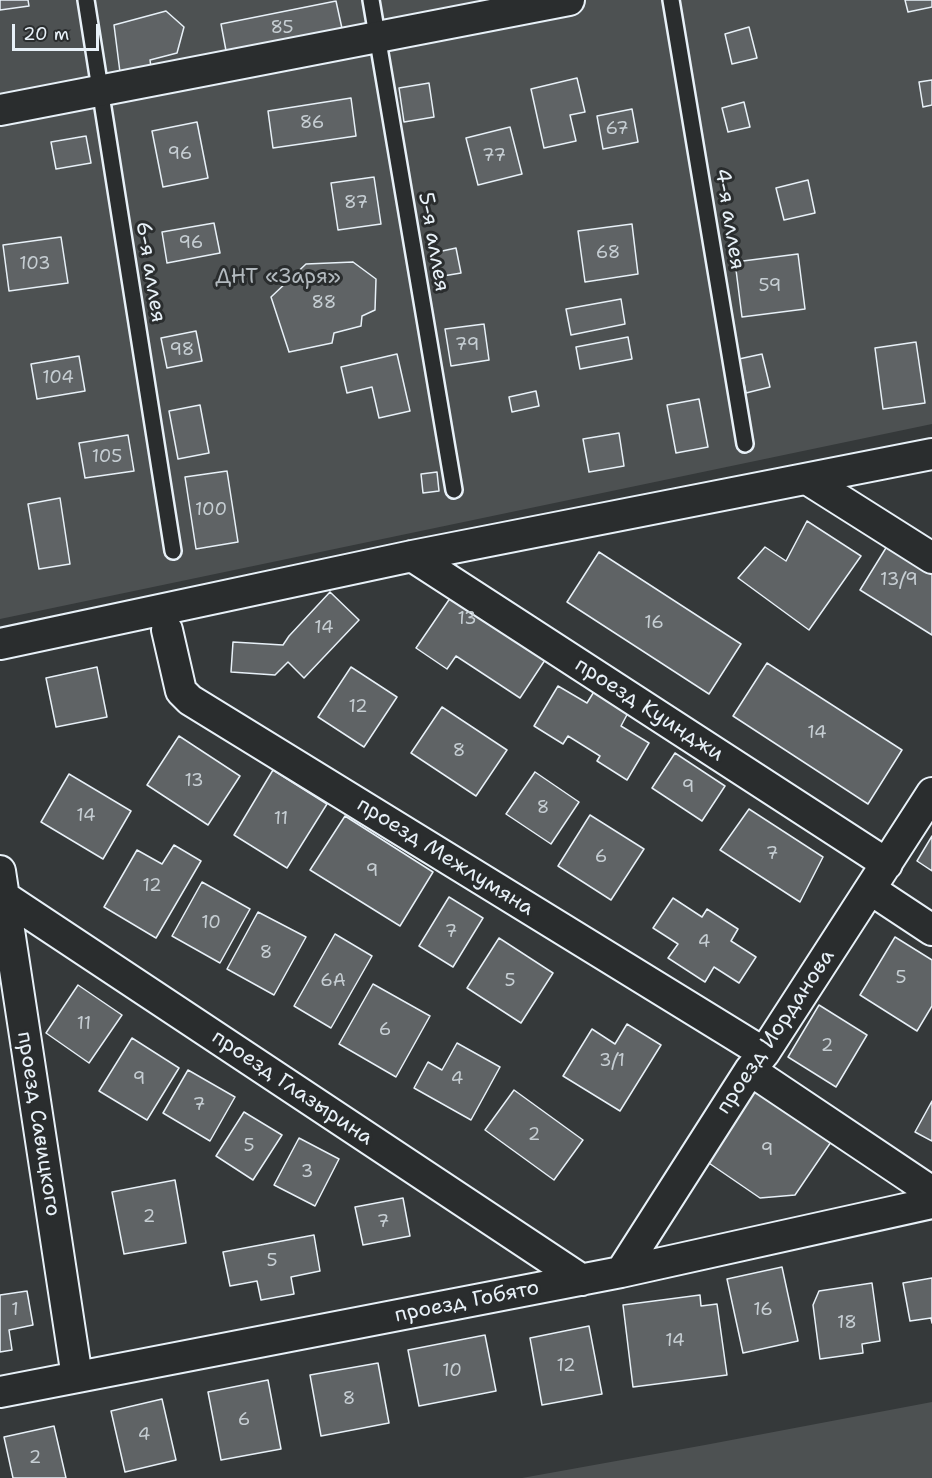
<!DOCTYPE html>
<html>
<head>
<meta charset="utf-8">
<style>
  body { margin:0 }
  #map { position:relative; width:932px; height:1478px; overflow:hidden; background:#35393a; font-family:"Shantell Sans",sans-serif }
  canvas { display:block }
  .scale { position:absolute; left:12px; top:24px; width:87px; height:27px; box-sizing:border-box; border:3px solid #e8f1f8; border-top:0; padding-left:8px; font-size:18px; line-height:21px; white-space:nowrap; color:#e8f1f8; -webkit-text-stroke:4px #2a2d2e; paint-order:stroke }
</style>
</head>
<body>
<div id="map">
<canvas width="932" height="1478"></canvas>
<div class="scale">20 m</div>
</div>
<script>
const ctx = document.querySelector('canvas').getContext('2d');
ctx.lineJoin = 'round';
function paint(path, color) { ctx.fillStyle = color; ctx.fill(path, 'evenodd'); }
const poly = rows => new Path2D(rows.map(r => 'M' + r).join(''));
function strokePath(path, color, width, dash) { ctx.strokeStyle = color; ctx.lineWidth = width; ctx.lineCap = dash ? 'butt' : 'round'; ctx.setLineDash(dash || []); ctx.stroke(path); }
function label(font, color, halo, rows, align = 'center') {
  ctx.font = font + ' "Shantell Sans",sans-serif'; ctx.lineWidth = 6; ctx.setLineDash([]); ctx.textBaseline = 'middle'; ctx.strokeStyle = halo; ctx.fillStyle = color; for (const [text, x, y, turn = 0] of rows) {
    ctx.save(); ctx.translate(x, y); ctx.rotate((+turn || 0) * Math.PI / 180); ctx.textAlign = isNaN(turn) ? turn : align; if (halo) ctx.strokeText(text, 0, 0); ctx.fillText(text, 0, 0); ctx.restore();
  }
}
paint(poly([
  [0,0,932,0,932,424,0,619],
  [932,1402,932,1478,522,1478,705,1445]
]), '#4d5152');
const building = poly([
  [0,0,28,0,29,6,0,10,0,0],
  [905,0,932,0,932,7,908,12,905,0],
  [336,1,343,33,227,56,221,24,336,1],
  [166,11,184,27,177,53,150,60,152,74,121,80,114,25,166,11],
  [749,27,757,58,732,64,725,34,749,27],
  [577,78,585,112,570,115,576,141,544,148,531,89,577,78],
  [932,80,932,105,923,107,919,82,932,80],
  [429,83,434,117,404,122,399,88,429,83],
  [351,98,356,136,273,148,268,111,351,98],
  [744,102,750,127,728,132,722,108,744,102],
  [632,109,638,142,603,149,597,116,632,109],
  [197,122,208,178,163,187,152,131,197,122],
  [510,127,522,174,478,185,466,138,510,127],
  [86,136,91,163,56,169,51,142,86,136],
  [374,177,381,224,338,230,331,183,374,177],
  [808,180,815,213,784,220,776,188,808,180],
  [214,223,220,253,167,263,162,232,214,223],
  [632,224,638,274,585,282,578,231,632,224],
  [61,237,68,283,9,291,3,245,61,237],
  [456,248,461,273,437,277,433,253,456,248],
  [798,254,805,309,742,317,735,262,798,254],
  [353,262,376,279,375,310,362,316,361,326,334,333,332,343,289,352,271,297,306,264,353,262],
  [621,299,625,324,571,335,566,309,621,299],
  [484,324,489,360,451,366,445,329,484,324],
  [196,331,202,361,167,368,161,338,196,331],
  [628,337,632,359,580,369,576,347,628,337],
  [916,342,925,403,883,409,875,348,916,342],
  [397,354,410,411,379,418,372,387,347,393,341,367,397,354],
  [762,354,770,387,746,393,739,359,762,354],
  [79,356,85,391,37,399,31,364,79,356],
  [536,391,539,406,512,412,509,397,536,391],
  [699,399,708,447,676,453,667,405,699,399],
  [200,405,209,453,178,459,169,411,200,405],
  [619,433,624,466,589,472,583,439,619,433],
  [128,435,134,471,85,478,79,443,128,435],
  [227,471,238,542,196,549,185,477,227,471],
  [437,472,439,491,423,493,421,474,437,472],
  [60,498,70,564,39,569,28,504,60,498],
  [807,521,861,556,809,630,738,578,765,547,786,561,807,521],
  [889,543,932,569,932,635,860,590,889,543],
  [599,552,741,644,709,694,567,602,599,552],
  [455,591,549,654,520,698,456,656,447,669,416,648,455,591],
  [330,592,359,620,304,678,288,662,275,675,231,672,233,642,283,645,289,636,330,592],
  [767,663,902,750,868,804,733,716,767,663],
  [97,667,107,717,56,727,46,678,97,667],
  [351,667,397,697,364,747,318,717,351,667],
  [558,686,587,703,595,690,629,711,621,726,649,743,627,780,597,761,600,756,568,736,563,744,534,726,558,686],
  [442,707,507,750,476,796,411,753,442,707],
  [179,736,240,776,208,825,147,785,179,736],
  [675,753,725,786,702,821,652,788,675,753],
  [273,770,327,804,287,868,234,835,273,770],
  [535,772,579,802,551,844,506,814,535,772],
  [69,774,131,811,103,859,41,822,69,774],
  [749,809,823,857,800,902,720,850,749,809],
  [590,815,644,849,611,900,558,866,590,815],
  [345,816,433,872,400,926,310,870,345,816],
  [932,836,932,871,917,861,932,836],
  [174,845,201,861,156,938,104,907,137,850,162,864,174,845],
  [202,882,250,909,220,963,172,936,202,882],
  [449,897,483,918,453,967,419,946,449,897],
  [673,898,702,917,707,909,738,929,731,941,756,957,739,983,714,967,705,982,668,958,678,944,653,928,673,898],
  [258,912,306,937,274,995,227,969,258,912],
  [335,934,372,956,331,1028,294,1006,335,934],
  [895,937,932,960,932,1006,917,1031,860,995,895,937],
  [499,938,553,973,521,1023,467,988,499,938],
  [373,984,430,1016,396,1077,339,1044,373,984],
  [78,985,122,1015,89,1063,46,1033,78,985],
  [819,1005,867,1035,836,1087,788,1057,819,1005],
  [627,1024,661,1045,620,1111,563,1076,592,1029,615,1044,627,1024],
  [132,1038,179,1068,147,1120,99,1091,132,1038],
  [457,1043,500,1067,471,1120,414,1088,428,1062,442,1070,457,1043],
  [188,1070,235,1097,210,1141,163,1113,188,1070],
  [752,1087,831,1142,795,1195,760,1198,703,1159,752,1087],
  [514,1090,583,1140,554,1180,485,1130,514,1090],
  [932,1101,932,1141,915,1132,932,1101],
  [244,1112,282,1135,253,1180,216,1156,244,1112],
  [299,1138,339,1159,315,1206,274,1185,299,1138],
  [175,1180,186,1243,124,1254,112,1192,175,1180],
  [403,1198,410,1236,363,1245,355,1207,403,1198],
  [314,1235,320,1271,291,1277,294,1294,261,1300,257,1281,230,1286,223,1252,314,1235],
  [782,1267,798,1341,743,1353,727,1279,782,1267],
  [932,1278,932,1323,931,1318,910,1321,903,1283,932,1278],
  [872,1283,880,1341,862,1344,863,1353,820,1359,813,1305,819,1291,872,1283],
  [27,1291,33,1325,9,1330,12,1350,0,1352,0,1295,27,1291],
  [700,1295,701,1306,717,1304,727,1375,633,1387,623,1305,700,1295],
  [589,1326,602,1394,542,1405,530,1338,589,1326],
  [485,1335,496,1391,419,1406,408,1350,485,1335],
  [378,1363,389,1423,321,1436,310,1375,378,1363],
  [268,1380,281,1449,221,1460,208,1392,268,1380],
  [162,1399,176,1460,125,1472,111,1411,162,1399],
  [54,1426,66,1478,13,1478,4,1437,54,1426]
]);
paint(building, '#5f6365');
strokePath(building, '#e8f1f8', 1.5);
const service = poly([
  [86,0,173,551],
  [371,0,454,490],
  [671,0,745,444]
]);
const minor = poly([
  [0,110,569,0],
  [807,479,932,558],
  [412,556,887,864],
  [167,630,181,691,190,700,764,1053],
  [0,644,412,556,932,454],
  [0,871,77,1377],
  [870,889,932,930],
  [3,896,582,1280],
  [750,1070,932,1192],
  [621,1272,750,1070,764,1053,932,793],
  [0,1392,621,1272,932,1203]
]);
strokePath(service, '#e8f1f8', 20);
strokePath(minor, '#e8f1f8', 34);
strokePath(service, '#2a2d2e', 15);
strokePath(minor, '#2a2d2e', 30);
label('18px', '#c6ced3', null, [
  ["85",282,28],
  ["86",312,123],
  ["67",617,129],
  ["96",180,154],
  ["77",494,156],
  ["87",356,203],
  ["96",191,243],
  ["68",608,253],
  ["103",35,264],
  ["59",770,286],
  ["88",324,303],
  ["79",467,345],
  ["98",182,350],
  ["104",58,378],
  ["105",107,457],
  ["100",211,510],
  ["13/9",899,580],
  ["13",467,619],
  ["16",654,623],
  ["14",324,628],
  ["12",358,707],
  ["14",817,733],
  ["8",459,751],
  ["13",194,781],
  ["9",688,787],
  ["8",543,808],
  ["14",86,816],
  ["11",281,819],
  ["7",772,854],
  ["6",601,857],
  ["9",372,871],
  ["12",152,886],
  ["10",211,923],
  ["7",451,932],
  ["4",704,942],
  ["8",266,953],
  ["5",901,978],
  ["6А",333,981],
  ["5",510,981],
  ["11",84,1024],
  ["6",385,1030],
  ["2",827,1046],
  ["3/1",612,1061],
  ["9",139,1079],
  ["4",457,1079],
  ["7",199,1105],
  ["2",534,1135],
  ["5",249,1146],
  ["9",767,1150],
  ["3",307,1172],
  ["2",149,1217],
  ["7",383,1222],
  ["5",272,1261],
  ["1",15,1310],
  ["16",763,1310],
  ["18",847,1323],
  ["14",675,1341],
  ["12",566,1366],
  ["10",452,1371],
  ["8",349,1399],
  ["6",244,1420],
  ["4",144,1435],
  ["2",35,1458]
]);
label('21px', '#e8f1f8', '#2a2d2e', [
  ["4-я аллея",729,219,81],
  ["5-я аллея",433,242,80],
  ["6-я аллея",150,272,81],
  ["проезд Куинджи",649,710,33],
  ["проезд Межлумяна",445,857,32],
  ["проезд Иорданова",776,1032,-56],
  ["проезд Глазырина",292,1088,34],
  ["проезд Савицкого",38,1124,81],
  ["проезд Гобято",467,1302,-11]
]);
label('21px', '#b2b9be', '#2a2d2e', [
  ["ДНТ «Заря»",278,278]
]);
</script>
</body>
</html>
